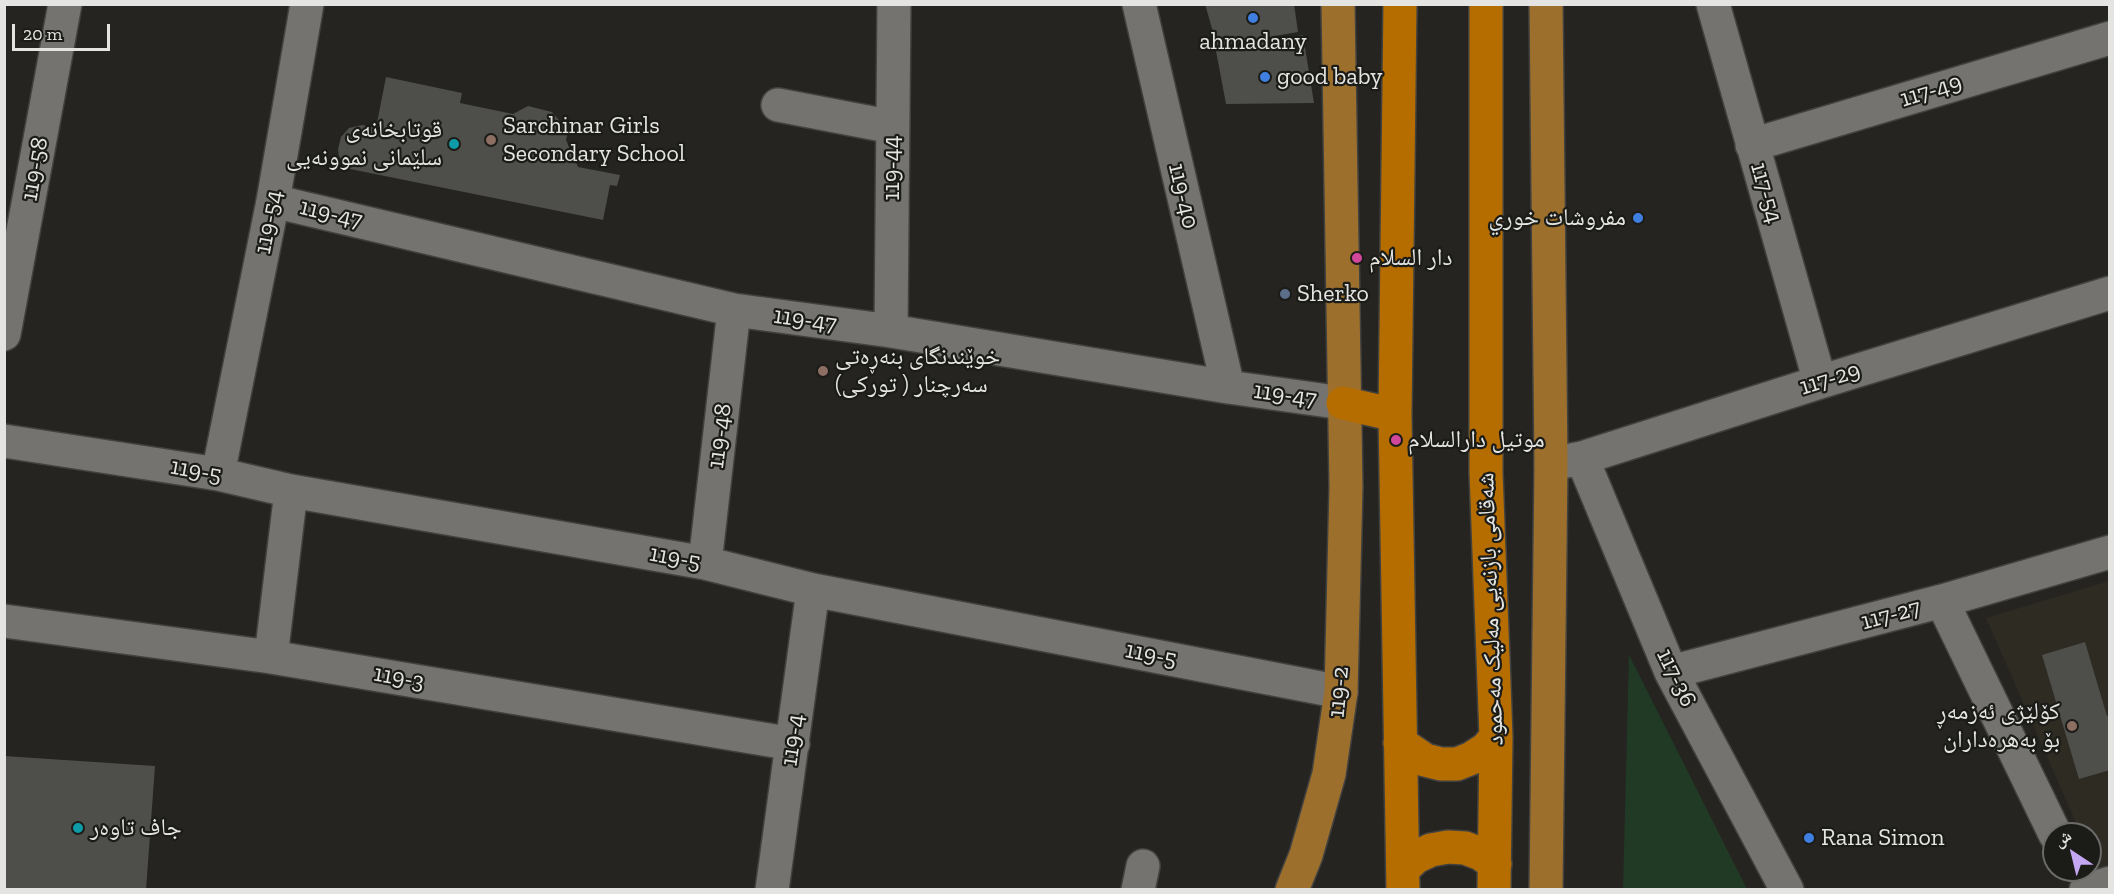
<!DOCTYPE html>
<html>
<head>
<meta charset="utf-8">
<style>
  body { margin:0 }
  #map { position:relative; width:2114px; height:894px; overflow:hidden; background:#252421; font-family:"Zilla Slab","Noto Naskh Arabic",serif }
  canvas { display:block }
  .frame { position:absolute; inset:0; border:6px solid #e4e4e2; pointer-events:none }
  .north { position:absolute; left:2042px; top:822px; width:60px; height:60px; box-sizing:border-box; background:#1b1b18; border:2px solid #6b6b69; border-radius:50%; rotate:325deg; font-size:16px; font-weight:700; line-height:24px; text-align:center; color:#e4e4e2 }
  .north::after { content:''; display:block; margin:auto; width:21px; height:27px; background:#c3a7f2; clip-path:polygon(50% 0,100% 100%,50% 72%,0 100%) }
  .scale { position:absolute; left:12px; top:24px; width:98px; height:27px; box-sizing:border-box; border:3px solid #e4e4e2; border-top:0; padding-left:8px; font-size:18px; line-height:21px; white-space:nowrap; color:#e4e4e2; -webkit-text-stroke:4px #1b1b18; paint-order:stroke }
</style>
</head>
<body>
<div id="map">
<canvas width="2114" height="894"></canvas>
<div class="frame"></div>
<div class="north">ش</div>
<div class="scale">20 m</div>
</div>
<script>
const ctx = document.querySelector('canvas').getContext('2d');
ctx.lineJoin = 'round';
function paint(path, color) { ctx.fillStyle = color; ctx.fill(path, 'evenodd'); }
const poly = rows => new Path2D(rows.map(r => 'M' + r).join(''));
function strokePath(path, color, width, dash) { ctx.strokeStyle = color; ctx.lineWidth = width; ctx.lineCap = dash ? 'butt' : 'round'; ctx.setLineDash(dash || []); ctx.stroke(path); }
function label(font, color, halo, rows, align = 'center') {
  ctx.font = font + ' "Zilla Slab","Noto Naskh Arabic",serif'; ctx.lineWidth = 4.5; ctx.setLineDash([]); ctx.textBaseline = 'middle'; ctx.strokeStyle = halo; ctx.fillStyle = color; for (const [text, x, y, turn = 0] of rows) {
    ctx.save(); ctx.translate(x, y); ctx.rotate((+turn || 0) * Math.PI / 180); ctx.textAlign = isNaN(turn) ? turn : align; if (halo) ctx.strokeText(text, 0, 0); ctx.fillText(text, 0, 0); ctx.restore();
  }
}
paint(poly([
  [2109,581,2109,867,2097,870,2090,854,2090,834,2081,834,1986,618]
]), '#2d2b22');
paint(poly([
  [1629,655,1747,889,1623,889]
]), '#203a25');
paint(poly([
  [1205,4,1294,4,1298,32,1217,46],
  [1303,35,1314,103,1226,104,1216,51],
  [386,77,462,93,460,103,513,114,528,106,552,112,568,131,566,140,578,167,620,175,617,186,610,185,603,220,350,169,345,165,339,156,338,149,341,137,349,128,362,125,376,128],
  [2085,642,2107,716,2110,716,2110,770,2079,779,2042,655],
  [4,756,155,766,146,890,4,890]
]), '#4e4e4a');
const minor = poly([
  [1139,4,1228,387],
  [1713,4,1820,382],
  [778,105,893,127],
  [1752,145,2110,38],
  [273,201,734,310,891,331,1228,387,1343,403],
  [891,331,894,4],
  [4,334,65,4],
  [4,441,218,474,291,491,705,563,813,590,1341,692],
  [1582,458,1671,672,1787,890],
  [1551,464,1582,458,1820,382,2110,293],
  [218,474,273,201,307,4],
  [705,563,734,310],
  [1942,601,2055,834],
  [4,621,271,657,793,744],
  [271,657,291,491],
  [1671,672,1942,601,2110,552],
  [772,890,813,590],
  [1138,890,1143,866],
  [2086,890,2110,883]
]);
const major = poly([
  [1546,4,1551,464,1546,890],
  [1292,890,1306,855,1329,774,1341,692,1346,487,1338,4]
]);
const highway = poly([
  [1400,4,1395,415,1403,890],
  [1486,4,1486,472,1496,737,1494,890],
  [1343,403,1395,415],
  [1400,743,1425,760,1441,764,1457,764,1472,758,1486,749,1496,737],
  [1403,869,1416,857,1431,850,1448,847,1465,848,1481,854,1495,864]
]);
strokePath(minor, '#41413f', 36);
strokePath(major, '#41413f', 36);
strokePath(highway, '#41413f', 36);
strokePath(minor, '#747370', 33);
strokePath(major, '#9c6f2d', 33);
strokePath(highway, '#b66d00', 33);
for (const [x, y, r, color] of [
  [1253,18,6,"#3f7fe0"],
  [1265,77,6,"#3f7fe0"],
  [491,140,6,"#8d6e63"],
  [454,144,6,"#0f9aa8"],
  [1638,218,6,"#3f7fe0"],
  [1357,258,6,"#d1479c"],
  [1285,294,6,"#5c6f8a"],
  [823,371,6,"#8d6e63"],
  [1396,440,6,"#d1479c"],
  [2072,726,6,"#8d6e63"],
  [78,828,6,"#0f9aa8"],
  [1809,838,6,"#3f7fe0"]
]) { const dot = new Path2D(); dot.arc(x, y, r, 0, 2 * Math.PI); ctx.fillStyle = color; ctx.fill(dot); strokePath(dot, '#1b1b18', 2); }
label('24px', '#e4e4e2', '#1b1b18', [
  ["ahmadany",1253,42,"center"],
  ["good baby",1277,77],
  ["Sarchinar Girls",503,126],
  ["Secondary School",503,154],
  ["قوتابخانەی",442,130,"right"],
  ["سلێمانی نموونەیی",442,158,"right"],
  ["مفروشات خوري",1626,218,"right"],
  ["دار السلام",1369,258],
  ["Sherko",1297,294],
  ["خوێندنگای بنەڕەتی",835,357],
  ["سەرچنار ( تورکی)",835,385],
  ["موتيل دارالسلام",1408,440],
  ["کۆلێژی ئەزمەڕ",2060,712,"right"],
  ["بۆ بەهرەداران",2060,740,"right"],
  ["جاف تاوەر",90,828],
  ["Rana Simon",1821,838]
], 'left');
label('24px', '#e4e4e2', '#1b1b18', [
  ["117-49",1931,91,-17],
  ["119-44",892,168,-90],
  ["119-58",35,169,-80],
  ["117-54",1766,193,74],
  ["119-40",1183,196,77],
  ["119-47",331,214,13],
  ["119-54",269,222,-79],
  ["119-47",805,320,8],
  ["117-29",1830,379,-17],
  ["119-47",1285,395,8],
  ["119-48",720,436,-83],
  ["119-5",196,471,10],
  ["119-5",675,558,10],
  ["شەقامی بازنەیی مەلیک مەحمود",1491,609,-92],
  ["117-27",1891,615,-15],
  ["119-5",1151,655,11],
  ["119-3",399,678,10],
  ["117-36",1676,678,64],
  ["119-2",1339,692,-85],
  ["119-4",793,740,-82]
]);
</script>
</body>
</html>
